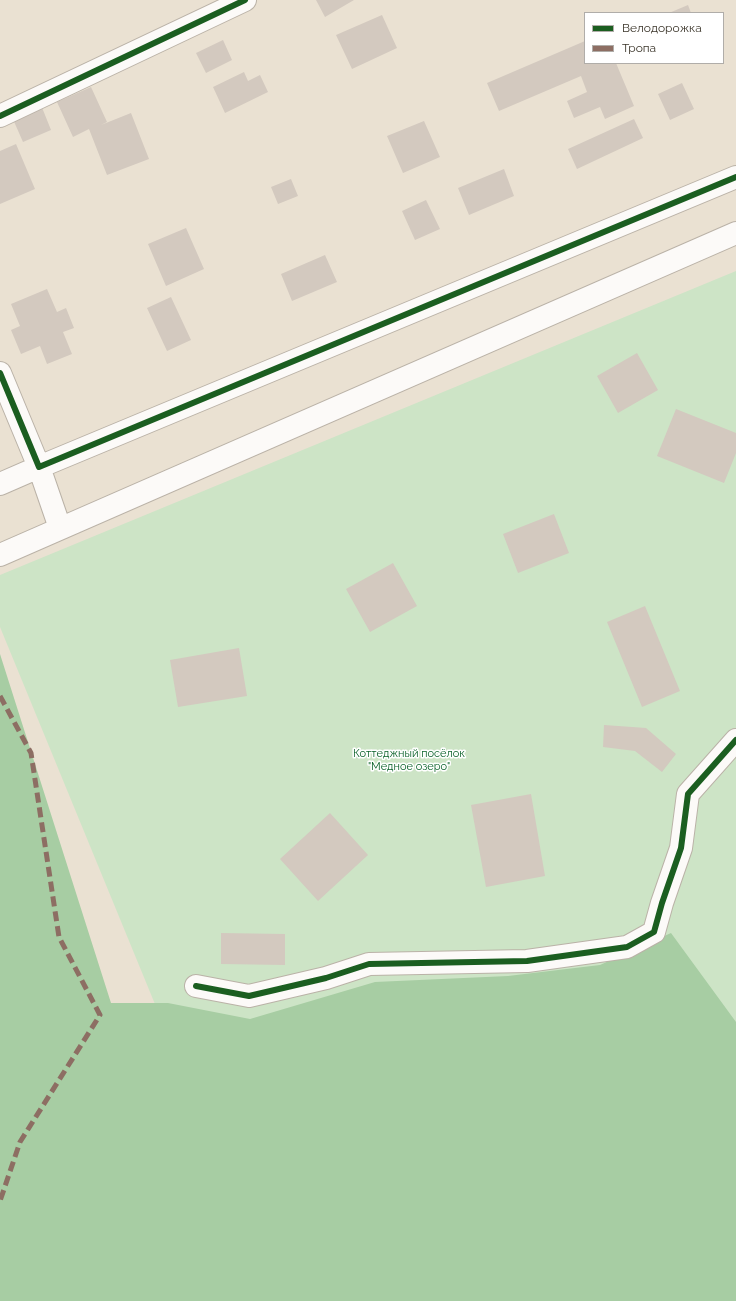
<!DOCTYPE html>
<html>
<head>
<meta charset="utf-8">
<style>
  body { margin:0 }
  #map { position:relative; width:736px; height:1301px; overflow:hidden; background:#eae1d2; font-family:Raleway,sans-serif }
  canvas { display:block }
  .legend { position:absolute; left:584px; top:12px; width:140px; height:52px; box-sizing:border-box; background:#fff; border:1px solid #b0ada9; margin:0; padding:5px 7px; list-style:none; font-size:12px; color:#393328 }
  .legend li { display:flex; align-items:center; gap:8px; height:20px }
  .legend b { width:20px; border:1px solid #b0ada9 }
</style>
</head>
<body>
<div id="map">
<canvas width="736" height="1301"></canvas>
<ul class="legend">
<li><b style="height:5px;background:#1b5e20"></b>Велодорожка</li>
<li><b style="height:5px;background:#8d6e63"></b>Тропа</li>
</ul>
</div>
<script>
const ctx = document.querySelector('canvas').getContext('2d');
ctx.lineJoin = 'round';
function paint(path, color) { ctx.fillStyle = color; ctx.fill(path, 'evenodd'); }
const poly = rows => new Path2D(rows.map(r => 'M' + r).join(''));
function strokePath(path, color, width, dash) { ctx.strokeStyle = color; ctx.lineWidth = width; ctx.lineCap = dash ? 'butt' : 'round'; ctx.setLineDash(dash || []); ctx.stroke(path); }
function label(font, color, halo, rows, align = 'center') {
  ctx.font = font + ' Raleway,sans-serif'; ctx.lineWidth = 3; ctx.setLineDash([]); ctx.textBaseline = 'middle'; ctx.strokeStyle = halo; ctx.fillStyle = color; for (const [text, x, y, turn = 0] of rows) {
    ctx.save(); ctx.translate(x, y); ctx.rotate((+turn || 0) * Math.PI / 180); ctx.textAlign = isNaN(turn) ? turn : align; if (halo) ctx.strokeText(text, 0, 0); ctx.fillText(text, 0, 0); ctx.restore();
  }
}
paint(poly([
  [736,271,736,1301,277,1301,0,627,0,575]
]), '#cde4c6');
paint(poly([
  [0,654,111,1003,168,1003,250,1019,375,982,508,976,600,965,671,933,736,1022,736,1301,0,1301]
]), '#a7cda3');
paint(poly([
  [316,0,354,0,325,17],
  [688,5,691,13,669,13],
  [382,15,397,48,352,69,336,35],
  [223,40,232,60,206,73,196,53],
  [585,41,585,63,616,63,634,106,605,119,600,107,574,118,567,101,587,92,581,76,499,111,487,83],
  [244,72,248,81,260,75,268,92,225,113,213,87],
  [682,83,694,109,670,120,658,94],
  [91,87,107,122,101,125,131,113,149,159,107,175,89,129,73,137,57,102],
  [41,105,51,130,23,142,12,117],
  [634,119,643,138,577,169,568,149],
  [424,121,440,157,403,173,387,136],
  [16,144,35,189,0,204,0,151],
  [504,169,514,196,469,215,458,188],
  [291,179,298,196,278,204,271,187],
  [426,200,440,229,415,240,402,211],
  [186,228,204,269,166,286,148,244],
  [325,255,337,282,292,301,281,274],
  [47,289,57,312,66,308,74,328,63,332,72,354,47,364,40,346,21,354,11,330,20,326,11,304],
  [171,297,191,340,167,351,147,308],
  [637,353,658,390,618,413,597,376],
  [676,409,736,433,736,453,724,483,657,456],
  [554,514,569,553,518,573,503,534],
  [393,563,417,606,370,632,346,589],
  [645,606,680,691,642,707,607,622],
  [239,648,247,696,178,707,170,660],
  [604,725,646,728,676,754,662,772,635,751,603,747],
  [531,794,545,876,486,887,471,805],
  [330,813,368,855,318,901,280,859],
  [221,933,285,934,285,965,221,964]
]), '#d3c9bf');
const minor = poly([
  [0,116,245,0],
  [0,373,39,467,736,177],
  [0,484,39,467,60,528],
  [0,555,736,233],
  [196,986,249,996,326,978,369,964,527,961,627,947,654,932,662,903,681,848,688,794,736,740]
]);
strokePath(minor, '#bab2a7', 24);
strokePath(minor, '#fcfaf8', 22);
strokePath(poly([
  [0,696,31,753,59,937,100,1015,20,1142,0,1201]
]), '#8d6e63', 5, [10, 5]);
strokePath(poly([
  [0,116,245,0],
  [0,373,39,467,736,177],
  [196,986,249,996,326,978,369,964,527,961,627,947,654,932,662,903,681,848,688,794,736,740]
]), '#1b5e20', 6);
label('11px', '#065f25', '#fff', [
  ["Коттеджный посёлок",409,754],
  ["\"Медное озеро\"",409,767]
]);
</script>
</body>
</html>
